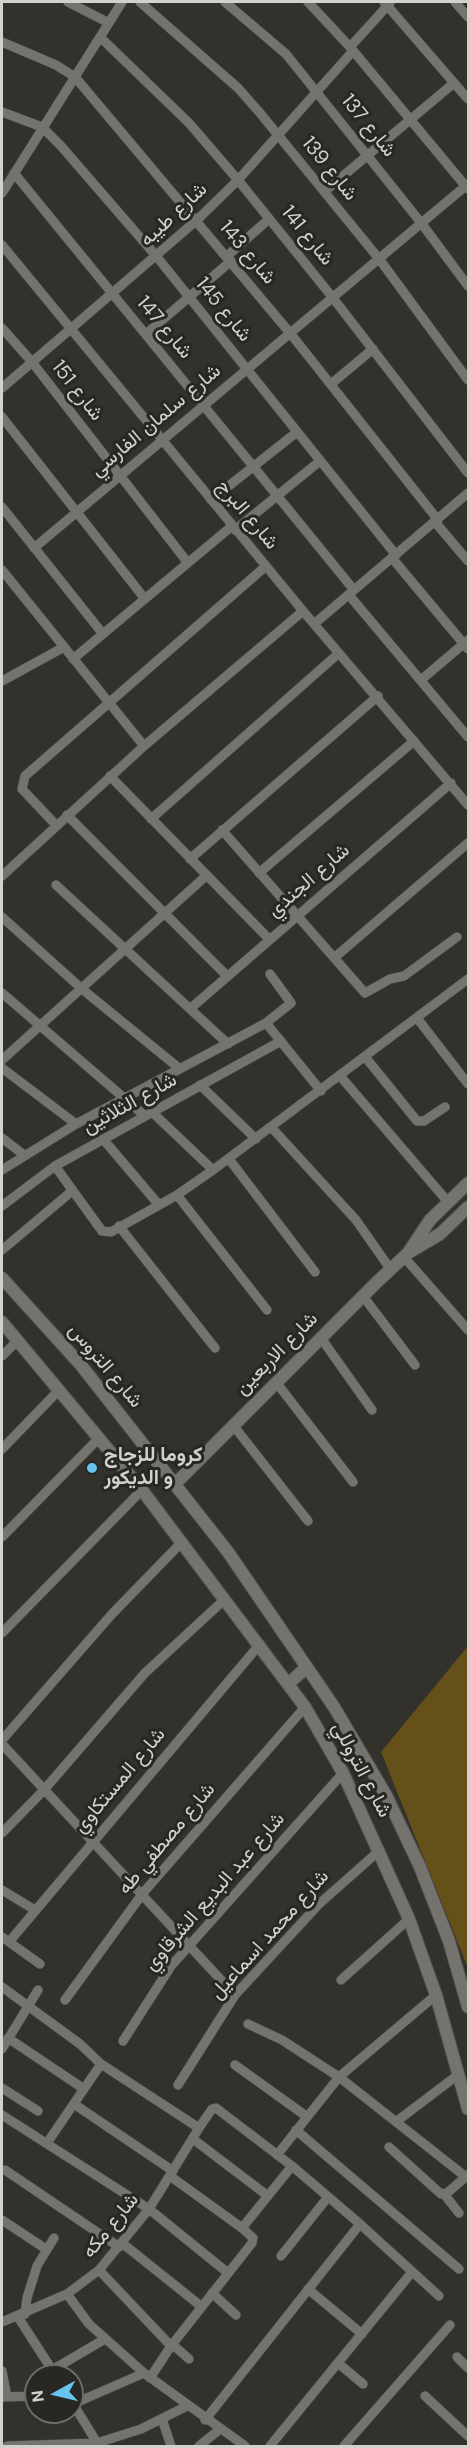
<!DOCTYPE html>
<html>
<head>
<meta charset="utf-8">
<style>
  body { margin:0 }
  #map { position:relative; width:470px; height:2448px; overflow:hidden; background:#33312c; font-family:"DM Sans",sans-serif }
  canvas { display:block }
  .frame { position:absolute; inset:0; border:3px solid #d2d1ce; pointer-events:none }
  .north { position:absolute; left:24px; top:2364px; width:60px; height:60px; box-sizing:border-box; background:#292723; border:2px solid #6d6b67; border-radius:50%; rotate:262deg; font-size:16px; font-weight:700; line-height:24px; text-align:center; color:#d2d1ce }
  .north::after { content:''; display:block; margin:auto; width:21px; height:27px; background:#65c5ee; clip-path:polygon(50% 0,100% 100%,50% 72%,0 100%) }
</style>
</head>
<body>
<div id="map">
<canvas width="470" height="2448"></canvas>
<div class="frame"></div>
<div class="north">N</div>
</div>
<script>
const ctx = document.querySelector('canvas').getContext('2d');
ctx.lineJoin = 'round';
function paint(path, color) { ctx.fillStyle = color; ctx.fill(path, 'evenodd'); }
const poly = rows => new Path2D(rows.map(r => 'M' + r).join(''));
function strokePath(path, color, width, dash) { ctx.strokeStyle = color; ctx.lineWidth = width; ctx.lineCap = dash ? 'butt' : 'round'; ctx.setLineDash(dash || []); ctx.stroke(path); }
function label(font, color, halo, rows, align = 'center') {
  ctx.font = font + ' "DM Sans",Vazirmatn,sans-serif'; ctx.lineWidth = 6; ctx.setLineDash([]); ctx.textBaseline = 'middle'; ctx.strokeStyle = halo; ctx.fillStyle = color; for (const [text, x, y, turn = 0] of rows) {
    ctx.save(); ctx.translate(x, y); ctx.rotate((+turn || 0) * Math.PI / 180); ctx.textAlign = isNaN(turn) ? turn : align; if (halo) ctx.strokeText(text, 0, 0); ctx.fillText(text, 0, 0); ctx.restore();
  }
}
paint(poly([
  [468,1646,468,1968,381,1752]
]), '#665019');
const minor = poly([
  [68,2,109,23],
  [140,2,238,88,260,113,380,260,468,380],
  [225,2,286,54,422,224,468,286],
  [308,2,350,47,468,189],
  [384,2,468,99],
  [455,2,468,17],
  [100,37,189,123,238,180,333,298,468,473],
  [2,42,56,65,75,77,290,333,438,520],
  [350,47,390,3],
  [2,112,42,127,61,146,157,257,396,555],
  [14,173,354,590],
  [325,191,454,83],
  [2,193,122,2],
  [2,245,303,611,468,805],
  [227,256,269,219],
  [2,328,32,362,188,563],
  [146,334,231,261],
  [331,384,373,349],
  [2,388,197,220,238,180,353,51],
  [2,417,145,599],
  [211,500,297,432],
  [2,507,103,634],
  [435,522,468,561],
  [235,530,320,461],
  [34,548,468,184],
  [392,558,468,649],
  [2,570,144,746],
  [349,595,468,737],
  [314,624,468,493],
  [73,659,232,526],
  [421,680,468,640],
  [2,681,64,647],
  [110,776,269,939],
  [67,815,227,976],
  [151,819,339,653],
  [56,825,22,789,25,776,266,566],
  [222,830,365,993,390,979,404,976,457,937],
  [190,859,378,696],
  [259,873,414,741],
  [2,876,144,746,303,611],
  [56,885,228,1044],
  [2,917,82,989,180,1069],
  [334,958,468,843],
  [270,974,291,1003,266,1023,321,1091],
  [2,993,145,1116],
  [191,1008,451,783],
  [417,1018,468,1084],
  [366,1058,417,1121,424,1121,445,1107],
  [2,1060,207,875],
  [2,1068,76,1124],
  [341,1077,448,1202],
  [200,1085,256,1139],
  [152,1112,213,1170],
  [271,1127,356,1220,391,1270],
  [2,1138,24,1155],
  [103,1139,159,1205],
  [229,1159,315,1272],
  [55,1166,102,1231,111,1232,177,1195,213,1170,468,979],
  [2,1170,76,1124,266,1023],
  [177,1195,267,1310],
  [2,1206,55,1166,281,1041],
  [119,1226,215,1348],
  [2,1250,72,1191],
  [404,1257,468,1330],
  [363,1296,415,1365],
  [321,1338,372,1410],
  [2,1356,18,1340],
  [276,1382,353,1482],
  [233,1425,308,1521],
  [2,1449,60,1389],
  [2,1537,99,1438],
  [2,1633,142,1490],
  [2,1740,112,1614,182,1542],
  [2,1744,235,1995],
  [2,1833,43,1791,145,1673,225,1599],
  [2,1890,35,1910],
  [2,1937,40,1964],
  [9,1942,260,1644],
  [341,1980,409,1919],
  [2,1987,80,2044,101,2064,199,2128],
  [65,2000,143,1893,305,1707],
  [248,2024,282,2040,339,2077,466,2177],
  [8,2038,84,2089],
  [123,2041,171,1966,343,1773],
  [2,2049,38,1990],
  [235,2065,306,2116],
  [178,2085,235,1995,319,1904,380,1850],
  [2,2088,38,2111],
  [74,2104,173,2171],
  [2,2115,149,2209,228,2273],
  [397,2121,459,2074],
  [296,2130,459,2269],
  [193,2139,268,2196],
  [47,2143,101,2064],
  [389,2147,441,2194,447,2193,468,2175],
  [277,2155,339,2077,436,1995],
  [5,2170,119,2247],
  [170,2176,242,2228],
  [444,2194,459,2213],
  [2,2220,46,2249],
  [122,2243,202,2307],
  [281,2256,328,2197],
  [99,2270,171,2346],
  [308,2289,362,2334],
  [212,2293,236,2315],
  [67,2294,89,2324,144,2373,245,2446],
  [25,2314,27,2298,37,2266,54,2238],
  [18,2317,56,2376],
  [2,2322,67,2294,99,2270,149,2209,199,2128,212,2109,216,2108,292,2166,360,2224,439,2296],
  [172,2344,189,2359],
  [457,2357,468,2368],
  [338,2363,363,2384],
  [52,2370,105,2339],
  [2,2371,7,2397],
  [150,2378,171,2346,252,2243,253,2238,242,2228,292,2166],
  [425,2396,468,2436],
  [2,2397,36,2396],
  [72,2402,99,2446],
  [73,2404,144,2373],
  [162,2419,171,2446],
  [205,2420,360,2224],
  [7,2446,97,2443,141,2429,187,2406],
  [199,2446,219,2430],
  [270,2446,412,2272],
  [344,2446,450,2325]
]);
const tertiary = poly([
  [408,1253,430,1220,468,1183],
  [2,1278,80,1364,228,1552,334,1707,386,1795,420,1867,449,1941,468,2007],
  [2,1322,142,1490,305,1707,343,1773,409,1919,436,1995,468,2109],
  [175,1484,377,1282,408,1253,440,1234,468,1207],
  [288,1684,307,1667]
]);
strokePath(minor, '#4e4d49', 10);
strokePath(tertiary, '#4e4d49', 14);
strokePath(minor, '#75736e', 9);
strokePath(tertiary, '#75736e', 12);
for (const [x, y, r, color] of [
  [92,1468,6,"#65c5ee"]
]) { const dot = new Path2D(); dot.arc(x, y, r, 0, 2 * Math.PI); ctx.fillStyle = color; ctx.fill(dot); strokePath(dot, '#292723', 2); }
label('20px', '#d2d1ce', '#292723', [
  ["شارع 137",368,126,51],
  ["شارع 139",329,169,51],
  ["شارع طيبه",174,215,-43],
  ["شارع 141",307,236,51],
  ["شارع 143",247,253,50],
  ["شارع 145",223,310,51],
  ["شارع 147",164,328,50],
  ["شارع 151",77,391,52],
  ["شارع سلمان الفارسي",156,421,-40],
  ["شارع البرج",247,515,50],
  ["شارع الجندي",309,881,-41],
  ["شارع الثلاثين",130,1104,-29],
  ["شارع الاربعين",277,1354,-45],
  ["شارع التروس",105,1366,50],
  ["شارع التروللي",361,1770,62],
  ["شارع المستكاوي",120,1781,-50],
  ["شارع مصطفي طه",167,1839,-50],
  ["شارع عبد البديع الشرقاوي",215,1892,-49],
  ["شارع محمد اسماعيل",270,1935,-48],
  ["شارع مكه",111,2226,-51]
]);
label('bold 20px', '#d2d1ce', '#292723', [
  ["كروما للزجاج",104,1456],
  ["و الديكور",104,1479]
], 'left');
</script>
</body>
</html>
